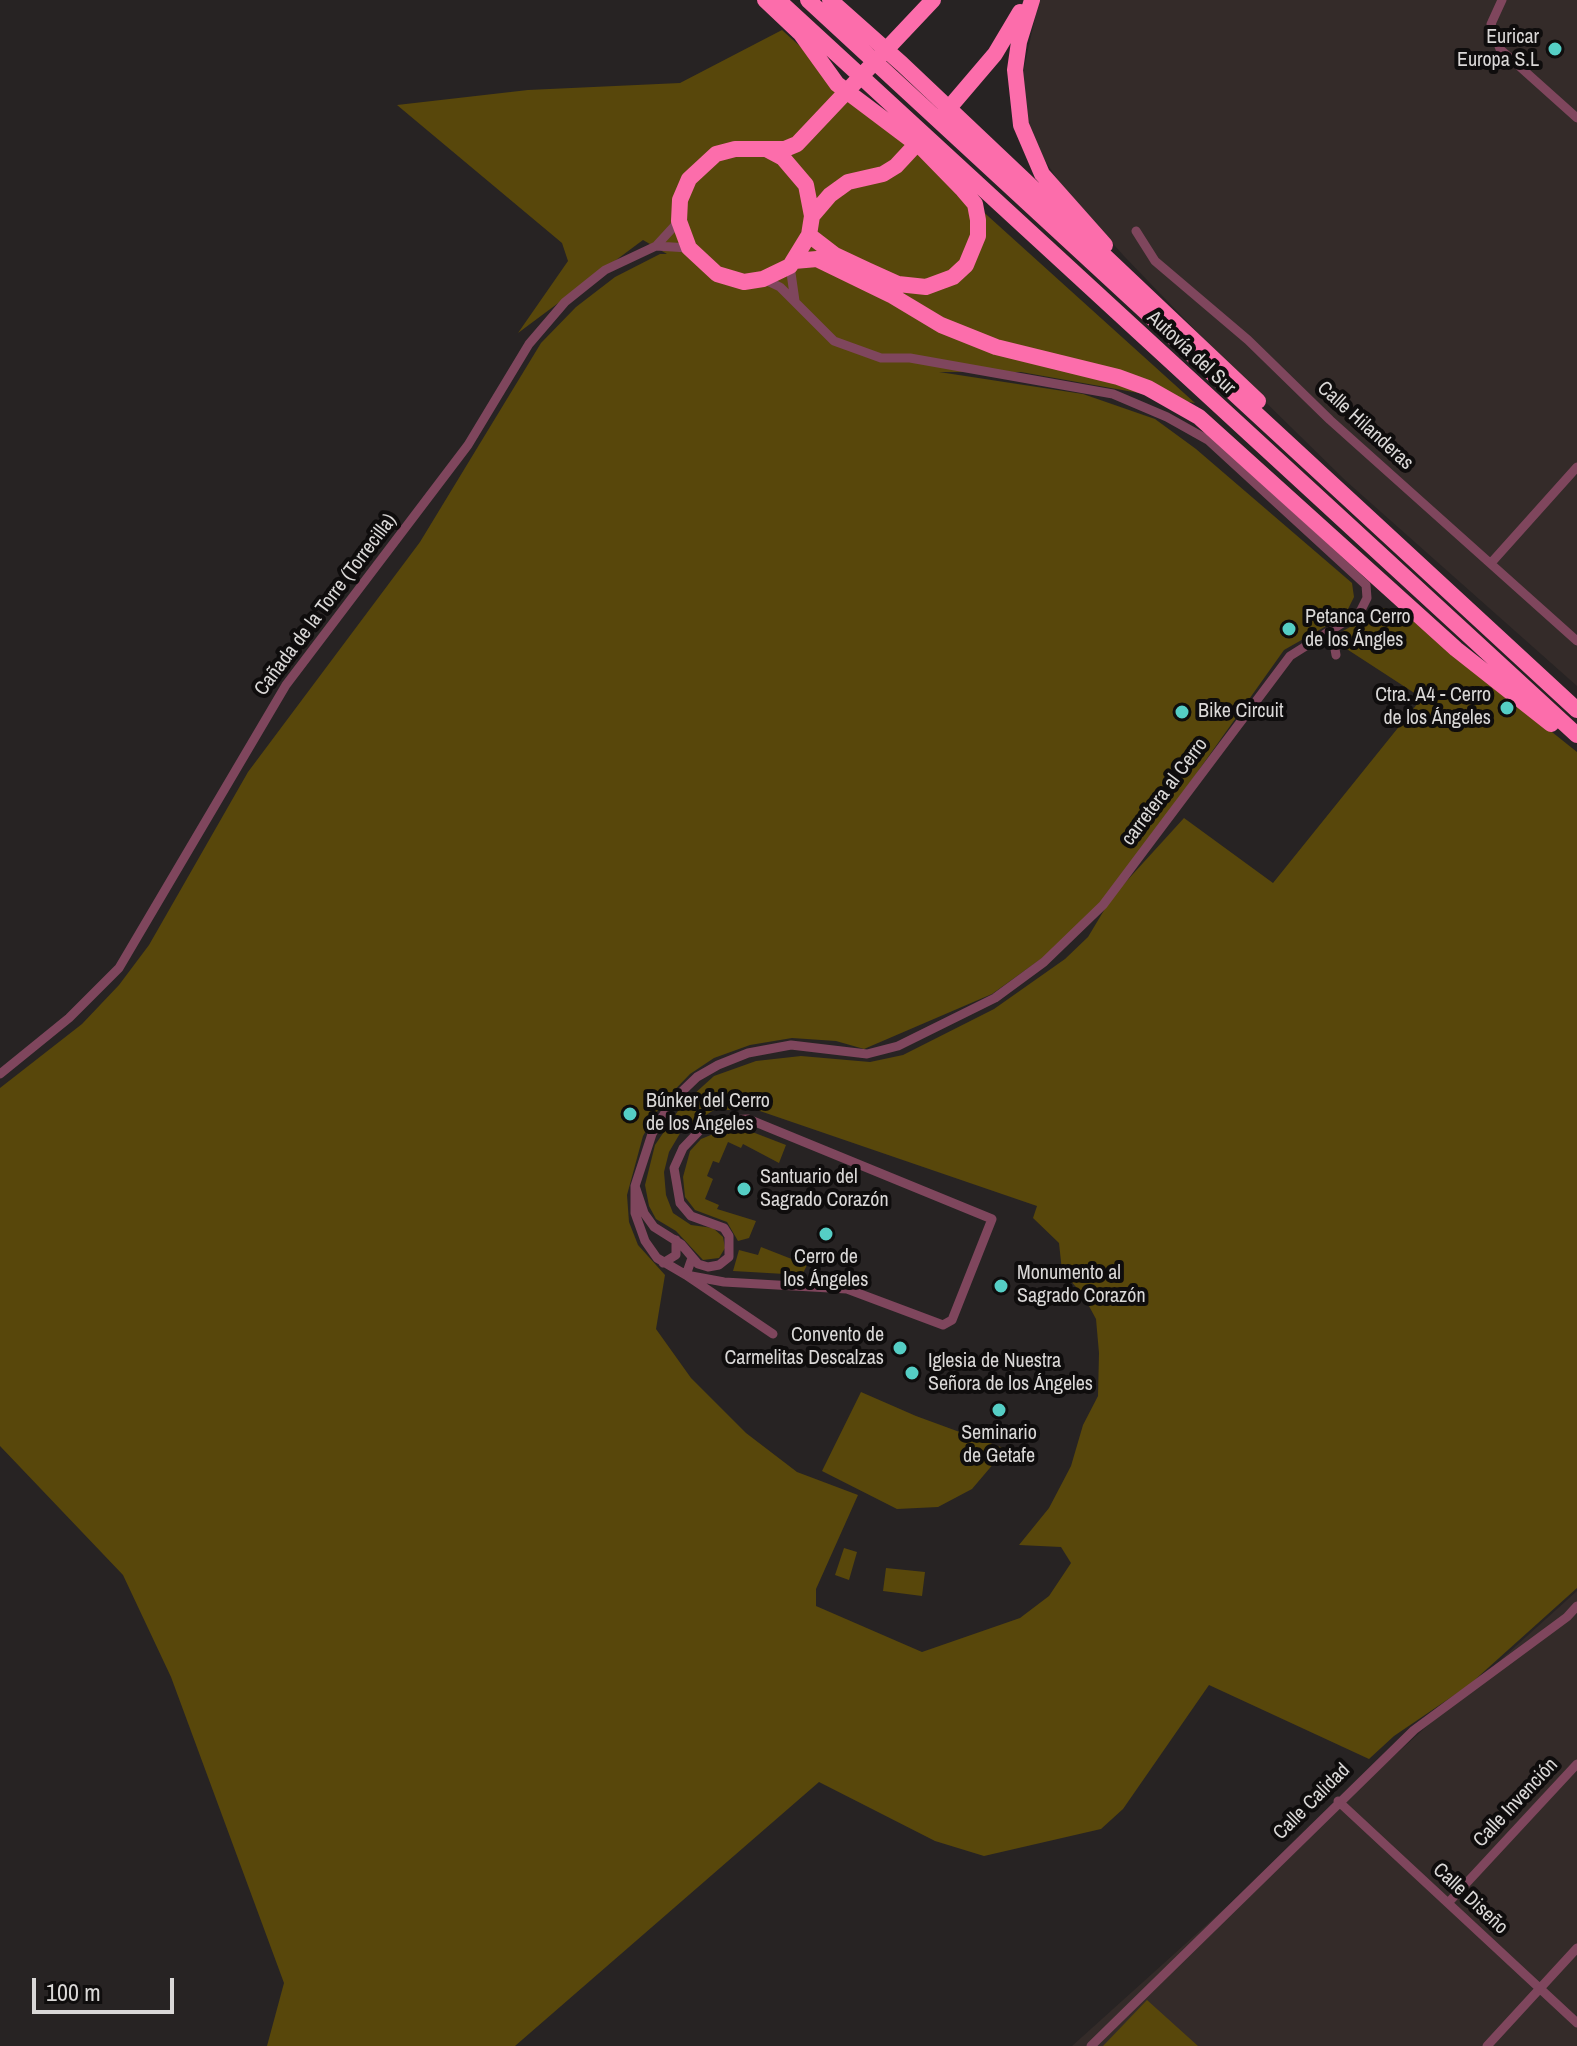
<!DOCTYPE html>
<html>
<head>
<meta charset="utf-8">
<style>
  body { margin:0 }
  #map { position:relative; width:1577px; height:2046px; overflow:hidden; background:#272323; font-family:"Archivo Narrow",sans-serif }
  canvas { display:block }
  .scale { position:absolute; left:32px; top:1978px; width:142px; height:36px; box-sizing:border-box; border:4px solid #dad8d7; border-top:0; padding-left:10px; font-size:24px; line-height:28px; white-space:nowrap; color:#dad8d7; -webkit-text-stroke:6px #0f0d0d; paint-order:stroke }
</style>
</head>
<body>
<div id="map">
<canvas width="1577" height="2046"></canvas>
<div class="scale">100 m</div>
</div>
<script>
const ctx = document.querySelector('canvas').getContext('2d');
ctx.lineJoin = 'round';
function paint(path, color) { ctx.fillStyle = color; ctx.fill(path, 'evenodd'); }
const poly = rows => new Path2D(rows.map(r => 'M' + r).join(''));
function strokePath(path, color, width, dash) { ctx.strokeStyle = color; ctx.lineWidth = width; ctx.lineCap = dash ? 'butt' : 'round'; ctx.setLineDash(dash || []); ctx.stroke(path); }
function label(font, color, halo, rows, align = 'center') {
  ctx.font = font + ' "Archivo Narrow",sans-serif'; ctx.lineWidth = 8; ctx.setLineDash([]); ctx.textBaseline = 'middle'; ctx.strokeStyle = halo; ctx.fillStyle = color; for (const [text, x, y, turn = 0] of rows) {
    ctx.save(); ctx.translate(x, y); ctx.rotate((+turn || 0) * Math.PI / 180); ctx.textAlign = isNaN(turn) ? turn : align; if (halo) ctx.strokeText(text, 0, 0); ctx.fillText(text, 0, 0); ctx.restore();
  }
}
paint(poly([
  [1039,0,1577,0,1577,686,1346,481,1248,385,1123,255,1059,182,1035,145,1019,90],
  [1577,1591,1577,2046,1072,2046]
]), '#342b29');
paint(poly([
  [782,30,1195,403,1021,372,939,372,1083,394,1155,419,1196,449,1352,583,1354,597,1347,611,1335,621,1284,650,1103,905,1052,951,992,994,864,1049,836,1041,792,1038,750,1045,714,1058,690,1074,662,1103,643,1136,627,1195,629,1222,638,1245,665,1275,656,1329,691,1378,746,1433,797,1472,858,1495,816,1589,816,1606,922,1652,1020,1618,1049,1596,1071,1563,1061,1547,1019,1545,1049,1508,1071,1466,1083,1425,1098,1396,1099,1353,1096,1319,1083,1295,1062,1271,1059,1243,1033,1218,1037,1206,757,1110,714,1110,682,1130,669,1152,664,1172,666,1195,673,1213,691,1225,713,1228,723,1237,725,1248,719,1258,703,1260,676,1231,656,1219,649,1206,645,1185,655,1145,682,1105,714,1076,756,1061,801,1056,870,1062,903,1055,994,1009,1065,959,1088,937,1112,897,1184,818,1273,883,1422,698,1339,644,1334,636,1384,608,1403,613,1577,752,1577,1588,1469,1685,1394,1736,1369,1759,1209,1685,1123,1809,1101,1829,984,1856,935,1841,819,1782,515,2046,267,2046,284,1983,171,1677,123,1575,0,1446,0,1088,82,1024,119,985,149,945,248,772,420,542,541,343,576,307,615,277,660,254,667,254,643,240,518,333,568,261,562,243,397,105,528,90,680,83],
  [728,1128,742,1128,786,1145,779,1163,743,1144,741,1148,728,1142,719,1163,713,1161,707,1176,713,1179,705,1199,719,1205,717,1209,756,1221,749,1238,738,1241,727,1222,695,1210,685,1197,683,1177,690,1151,701,1139],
  [761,1247,807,1265,802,1275,733,1271,739,1250,758,1255],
  [861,1392,916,1416,1006,1449,972,1489,938,1507,897,1509,822,1471],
  [844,1548,857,1552,849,1580,835,1575],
  [886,1568,925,1572,922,1596,883,1591],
  [1147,2000,1198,2046,1103,2046]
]), '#58470b');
strokePath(poly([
  [1502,0,1491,24,1500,49,1577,118],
  [1136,231,1155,261,1248,340,1330,420,1577,641],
  [656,246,689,248],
  [790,266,795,301],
  [1491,563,1577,467],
  [1332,631,1336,655],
  [0,1074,69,1018,119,968,286,685,468,445,529,344,565,302,605,270,656,246,679,221],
  [748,1119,992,1219,952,1320,943,1325,847,1289,724,1282,686,1275,657,1258,645,1241,635,1213,635,1186,644,1213,654,1227,681,1244,698,1264,708,1267,719,1265,729,1257,729,1236,724,1228,691,1216,680,1203,674,1168,683,1148,703,1127,725,1120,748,1119],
  [635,1186,652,1134,672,1101,697,1077,718,1065,748,1053,791,1045,867,1054,898,1046,995,998,1044,962,1103,905,1290,656,1360,612,1367,598,1366,585,1208,440,1167,417,1113,394,910,358,881,358,834,341,780,287,763,279],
  [692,1258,686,1275,773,1334],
  [663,1263,676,1255,676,1240],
  [1338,1801,1577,2023],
  [1448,1903,1577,1764],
  [1091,2046,1414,1730,1567,1617,1577,1606],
  [1487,2046,1577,1948]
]), '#7f465d', 9);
strokePath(poly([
  [765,0,801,34,837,84,922,148,963,190,975,204,978,220,978,236,966,265,953,277,926,287,898,284,867,270,835,255,809,235],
  [778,0,1577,735],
  [808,0,1577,710],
  [830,0,902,64,1258,401],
  [1032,0,1019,42,1015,70,1021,125,1042,174,1105,245],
  [943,115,995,54,1020,12],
  [766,149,783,158,806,185,812,216,809,235,790,266,763,279,744,282,717,274,689,248,679,221,680,200,689,179,716,154,735,149,785,149,797,144,933,0],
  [812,216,830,195,848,182,883,174,896,166,922,138],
  [794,261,817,259,891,295,941,325,996,347,1118,377,1148,388,1199,417,1456,649,1551,724]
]), '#fc6dab', 16);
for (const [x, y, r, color] of [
  [1555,49,8,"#55cec5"],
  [1289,629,8,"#55cec5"],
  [1507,708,8,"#55cec5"],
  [1182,712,8,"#55cec5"],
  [630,1114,8,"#55cec5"],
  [744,1189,8,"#55cec5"],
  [826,1234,8,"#55cec5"],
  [1001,1286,8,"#55cec5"],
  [900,1348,8,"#55cec5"],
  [912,1373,8,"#55cec5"],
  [999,1410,8,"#55cec5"]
]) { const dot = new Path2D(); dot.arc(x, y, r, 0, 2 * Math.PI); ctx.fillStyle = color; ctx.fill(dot); strokePath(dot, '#0f0d0d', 3); }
label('20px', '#dad8d7', '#0f0d0d', [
  ["Euricar",1539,38,"right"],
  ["Europa S.L",1539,61,"right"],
  ["Petanca Cerro",1305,618],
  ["de los Ángles",1305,641],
  ["Ctra. A4 - Cerro",1491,696,"right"],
  ["de los Ángeles",1491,719,"right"],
  ["Bike Circuit",1198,712],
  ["Búnker del Cerro",646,1102],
  ["de los Ángeles",646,1125],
  ["Santuario del",760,1178],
  ["Sagrado Corazón",760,1201],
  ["Cerro de",826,1258,"center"],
  ["los Ángeles",826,1281,"center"],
  ["Monumento al",1017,1274],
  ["Sagrado Corazón",1017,1297],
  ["Convento de",884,1336,"right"],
  ["Carmelitas Descalzas",884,1359,"right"],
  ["Iglesia de Nuestra",928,1362],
  ["Señora de los Ángeles",928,1385],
  ["Seminario",999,1434,"center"],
  ["de Getafe",999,1457,"center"]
], 'left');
label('20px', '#dad8d7', '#0f0d0d', [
  ["Autovía del Sur",1191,353,43],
  ["Calle Hilanderas",1365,426,42],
  ["Cañada de la Torre (Torrecilla)",326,605,-53],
  ["carretera al Cerro",1165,792,-53],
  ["Calle Calidad",1312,1802,-45],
  ["Calle Invención",1516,1803,-47],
  ["Calle Diseño",1470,1899,43]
]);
</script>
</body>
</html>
